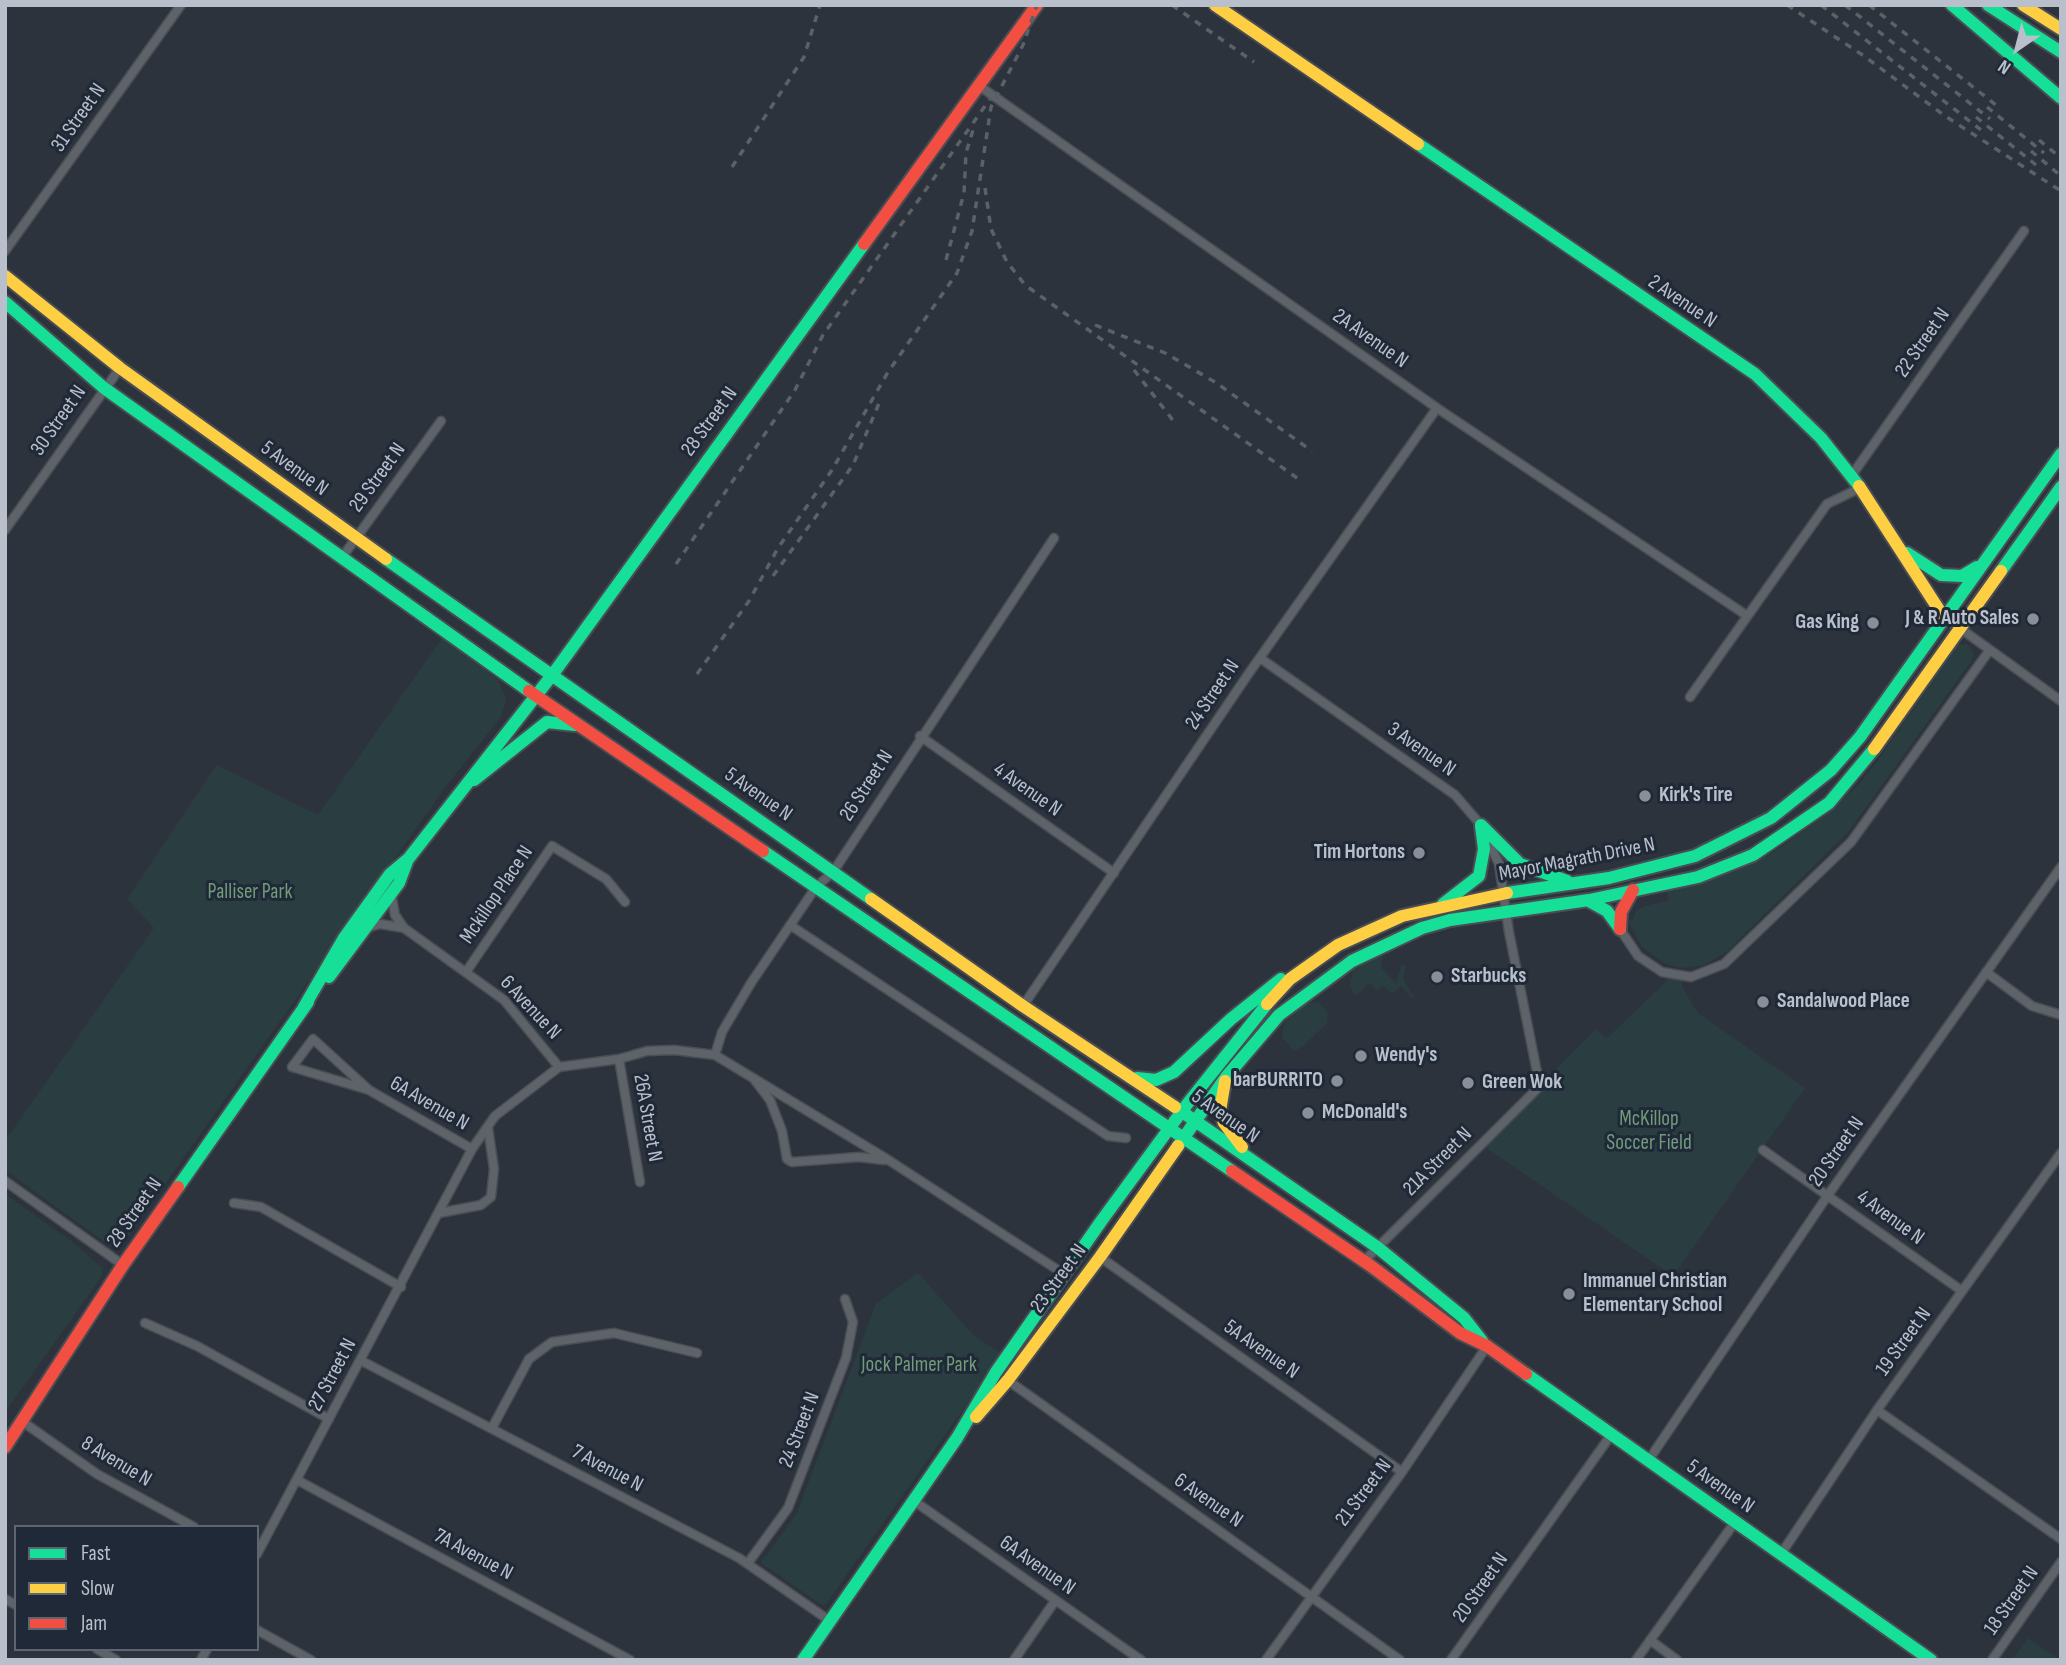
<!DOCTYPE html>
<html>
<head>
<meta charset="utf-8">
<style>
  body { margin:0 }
  #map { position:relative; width:2066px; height:1665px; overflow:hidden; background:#2d333c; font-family:"Sofia Sans Condensed",sans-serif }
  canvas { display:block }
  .frame { position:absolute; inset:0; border:7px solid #b9c0cb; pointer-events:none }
  .legend { position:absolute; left:14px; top:1525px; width:245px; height:126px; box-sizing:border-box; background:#202937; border:2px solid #5d6572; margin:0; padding:9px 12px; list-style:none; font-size:21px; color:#b9c0cb }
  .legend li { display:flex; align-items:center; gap:14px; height:35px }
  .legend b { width:35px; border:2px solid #5d6572 }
  .north { position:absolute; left:1982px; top:14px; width:70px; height:70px; -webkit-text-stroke:5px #202937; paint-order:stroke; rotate:215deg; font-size:19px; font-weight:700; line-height:28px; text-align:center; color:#b9c0cb }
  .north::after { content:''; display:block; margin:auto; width:24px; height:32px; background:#b9c0cb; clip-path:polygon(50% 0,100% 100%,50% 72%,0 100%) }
</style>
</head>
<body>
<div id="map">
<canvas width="2066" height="1665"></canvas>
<div class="frame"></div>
<ul class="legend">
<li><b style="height:9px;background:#16e098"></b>Fast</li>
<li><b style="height:9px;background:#ffcf43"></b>Slow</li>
<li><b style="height:9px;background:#f24e42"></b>Jam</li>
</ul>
<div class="north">N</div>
</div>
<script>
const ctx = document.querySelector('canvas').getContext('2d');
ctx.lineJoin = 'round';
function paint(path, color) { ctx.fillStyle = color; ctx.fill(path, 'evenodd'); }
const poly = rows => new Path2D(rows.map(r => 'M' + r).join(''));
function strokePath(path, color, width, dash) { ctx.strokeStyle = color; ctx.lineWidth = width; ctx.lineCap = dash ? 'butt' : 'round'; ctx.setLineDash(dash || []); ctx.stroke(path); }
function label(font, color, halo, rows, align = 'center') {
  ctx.font = font + ' "Sofia Sans Condensed",sans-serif'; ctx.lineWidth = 6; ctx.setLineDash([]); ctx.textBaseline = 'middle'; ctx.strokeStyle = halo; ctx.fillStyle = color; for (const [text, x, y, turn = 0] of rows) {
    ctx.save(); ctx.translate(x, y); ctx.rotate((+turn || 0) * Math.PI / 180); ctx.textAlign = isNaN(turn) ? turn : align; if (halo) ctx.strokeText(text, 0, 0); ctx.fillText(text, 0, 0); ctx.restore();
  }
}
paint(poly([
  [443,637,498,680,506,699,501,717,446,786,129,1235,115,1248,109,1245,5,1170,5,1141,154,928,127,899,217,765,318,815],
  [1967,644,1974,653,1972,660,1849,831,1726,952,1704,965,1681,968,1666,964,1642,947,1628,921,1633,920,1636,911,1644,906,1669,901,1667,891,1698,885,1743,868,1774,852,1826,815,1859,784,1879,759,1958,645],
  [1382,953,1381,968,1396,983,1402,964,1406,966,1403,980,1414,997,1412,998,1401,986,1392,994,1383,985,1377,990,1370,983,1356,996,1353,993,1350,984,1353,971],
  [1672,976,1682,977,1682,987,1698,1013,1805,1088,1673,1276,1481,1144,1596,1029,1606,1039],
  [1318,1002,1328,1013,1327,1023,1302,1047,1294,1051,1282,1037,1284,1024,1306,1003],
  [5,1194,70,1240,102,1268,102,1276,5,1412],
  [918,1273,974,1336,1002,1354,826,1604,822,1605,761,1563,797,1513,876,1304],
  [2028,1638,2060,1660,2012,1660]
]), '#2a3e42');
const street = poly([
  [978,85,1437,408,1746,615],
  [5,251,181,5],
  [1852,475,2024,231],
  [5,530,120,368],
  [343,556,441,421],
  [1943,616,2061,701],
  [1260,658,1455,795,1481,825,1499,864,1509,932,1537,1072,1537,1089,1364,1261],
  [1690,697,1827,504,1860,488],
  [920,736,1114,873],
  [391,893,395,915,404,928,504,1000,559,1067],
  [790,925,1108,1136,1126,1138],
  [366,928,380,924,404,928],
  [1620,929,1638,956,1662,972,1691,977,1724,964,1851,842,1989,651],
  [466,972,552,846,606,879,625,902],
  [1986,972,2032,1006,2061,1015],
  [1023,1006,1249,673,1437,408],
  [715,1055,722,1032,751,983,816,887,833,872,1054,538],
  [619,1059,640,1182],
  [559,1067,619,1059,647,1051,674,1050,715,1055,890,1161,1064,1274],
  [754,1079,770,1100,782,1131,787,1159,792,1162,859,1157,884,1160],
  [369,1090,313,1039,292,1067,369,1090,472,1149],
  [1763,1150,1962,1291],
  [5,1181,123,1265],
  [234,1203,261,1207,401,1287],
  [439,1213,481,1205,491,1197,494,1169,488,1128],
  [1100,1257,1402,1472],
  [145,1323,197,1346,329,1419],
  [360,1360,739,1558,830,1621],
  [1006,1379,1400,1660],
  [1877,1410,2061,1539],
  [23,1422,97,1474,194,1527],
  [492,1428,529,1359,552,1342,614,1333,697,1353],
  [1648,1461,1828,1195,2061,867],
  [299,1481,630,1660],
  [914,1501,1141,1660],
  [257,1554,472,1149,495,1116,559,1067],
  [1781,1554,1877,1410,2061,1153],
  [748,1563,788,1508,846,1358,853,1322,845,1299],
  [5,1599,16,1605],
  [257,1630,311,1660],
  [1650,1640,1677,1660],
  [97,1649,116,1660],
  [201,1660,207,1649],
  [1014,1660,1055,1601],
  [1266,1660,1402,1472,1487,1346],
  [1451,1660,1611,1435],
  [1636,1660,1735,1522],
  [1992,1660,2061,1562]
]);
const fast = poly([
  [1952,5,2061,98],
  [1988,5,2061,52],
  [1418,144,1755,374,1821,438,1859,486],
  [5,302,104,388,529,691],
  [1907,553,1941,575,1962,576,1977,567],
  [386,559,871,899],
  [2001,571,2061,487],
  [474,780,547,722,575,725],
  [1481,825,1520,864,1567,881],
  [763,851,1232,1171],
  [1507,893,1609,878,1695,856,1771,818,1831,770,1860,737,2061,454],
  [1589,901,1607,911,1620,929],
  [1443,904,1479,876,1484,849,1481,826],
  [329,977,399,883,408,859],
  [304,1007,344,938,390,874,409,858,553,674,864,244],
  [1137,1078,1156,1080,1174,1072,1231,1019,1281,979],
  [1175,1107,1377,1247,1464,1318,1482,1341],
  [1178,1146,1226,1077,1279,1015,1352,961,1422,928,1450,920,1589,900,1698,877,1753,855,1829,803,1874,749],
  [178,1187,308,1002],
  [1526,1374,1931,1660],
  [803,1660,957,1438,996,1372,1102,1220,1188,1103,1267,1004]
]);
const slow = poly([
  [1215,5,1418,144],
  [2023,5,2061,29],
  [5,276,120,368,386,559],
  [1859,486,1943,616],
  [1874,749,2001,571],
  [871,899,1023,1006,1175,1107],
  [1267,1004,1290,979,1338,945,1402,916,1507,893],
  [1225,1081,1220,1111,1224,1123,1242,1147],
  [976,1417,1008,1380,1100,1257,1178,1146]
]);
const jam = poly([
  [864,244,1037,5],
  [529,691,763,851],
  [1620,929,1621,912,1633,890],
  [1232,1171,1371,1266,1460,1333,1487,1346,1526,1374],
  [5,1447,123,1265,178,1187]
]);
strokePath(street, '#4a4e54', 11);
strokePath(fast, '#4a4e54', 16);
strokePath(slow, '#4a4e54', 16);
strokePath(jam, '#4a4e54', 16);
strokePath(street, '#5e6269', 8);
strokePath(fast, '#16e098', 12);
strokePath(slow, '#ffcf43', 12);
strokePath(jam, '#f24e42', 12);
strokePath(poly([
  [1172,5,1254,62],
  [1787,5,1864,56,1945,116,2061,191],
  [1821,5,1981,130],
  [1845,5,1990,119],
  [1869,5,2001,109],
  [1987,107,2044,153],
  [1976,117,2036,165],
  [2039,140,2061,158],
  [2031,151,2061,176],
  [732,167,804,57,820,5],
  [985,188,991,229,1007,262,1025,285,1297,478],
  [946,260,964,193,966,153,973,130],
  [1095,325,1165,353,1215,382,1312,451],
  [1134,370,1175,423],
  [676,564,795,390,823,335,990,99],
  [773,576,853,465,880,401],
  [697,674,749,601,778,548,832,470,888,372,957,273,972,231,991,107,1023,45,1037,5]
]), '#5c6067', 3.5, [7, 7]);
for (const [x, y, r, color] of [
  [2033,619,7,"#888f99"],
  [1873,623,7,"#888f99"],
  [1645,796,7,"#888f99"],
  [1419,853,7,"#888f99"],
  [1437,977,7,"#888f99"],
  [1763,1002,7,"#888f99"],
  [1361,1056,7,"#888f99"],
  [1337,1081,7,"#888f99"],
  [1468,1083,7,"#888f99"],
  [1308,1113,7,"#888f99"],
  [1569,1294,7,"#888f99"]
]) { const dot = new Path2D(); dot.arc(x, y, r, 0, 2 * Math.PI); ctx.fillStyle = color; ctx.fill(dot); strokePath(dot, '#202937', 2.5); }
label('21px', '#b9c0cb', '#202937', [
  ["31 Street N",79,118,-55],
  ["2 Avenue N",1682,302,34],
  ["2A Avenue N",1370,339,35],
  ["22 Street N",1923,343,-55],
  ["30 Street N",59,421,-55],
  ["28 Street N",710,422,-54],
  ["5 Avenue N",294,469,36],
  ["29 Street N",378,478,-54],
  ["24 Street N",1213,695,-56],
  ["3 Avenue N",1421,750,35],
  ["26 Street N",867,786,-57],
  ["4 Avenue N",1027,790,35],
  ["5 Avenue N",758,795,35],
  ["Mayor Magrath Drive N",1577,860,-11],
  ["Mckillop Place N",497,895,-56],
  ["6 Avenue N",530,1008,47],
  ["6A Avenue N",429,1104,30],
  ["5 Avenue N",1225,1117,35],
  ["26A Street N",647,1118,80],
  ["20 Street N",1837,1152,-55],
  ["21A Street N",1438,1162,-45],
  ["28 Street N",135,1213,-55],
  ["4 Avenue N",1890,1218,36],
  ["23 Street N",1059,1279,-54],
  ["19 Street N",1904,1342,-54],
  ["5A Avenue N",1261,1350,35],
  ["27 Street N",333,1375,-62],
  ["24 Street N",800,1430,-69],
  ["8 Avenue N",116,1462,31],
  ["7 Avenue N",607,1469,28],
  ["5 Avenue N",1720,1487,35],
  ["21 Street N",1364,1493,-53],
  ["6 Avenue N",1208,1501,35],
  ["7A Avenue N",473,1555,28],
  ["6A Avenue N",1037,1566,35],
  ["20 Street N",1481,1588,-55],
  ["18 Street N",2012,1601,-55]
]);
label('bold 21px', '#b9c0cb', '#202937', [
  ["J & R Auto Sales",2019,619,"right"],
  ["Gas King",1859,623,"right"],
  ["Kirk's Tire",1659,796],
  ["Tim Hortons",1405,853,"right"],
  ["Starbucks",1451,977],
  ["Sandalwood Place",1777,1002],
  ["Wendy's",1375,1056],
  ["barBURRITO",1323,1081,"right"],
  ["Green Wok",1482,1083],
  ["McDonald's",1322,1113],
  ["Immanuel Christian",1583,1282],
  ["Elementary School",1583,1306]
], 'left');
label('21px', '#709c7a', '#202937', [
  ["Palliser Park",250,893],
  ["McKillop",1649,1120],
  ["Soccer Field",1649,1144],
  ["Jock Palmer Park",919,1366]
]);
</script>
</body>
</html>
